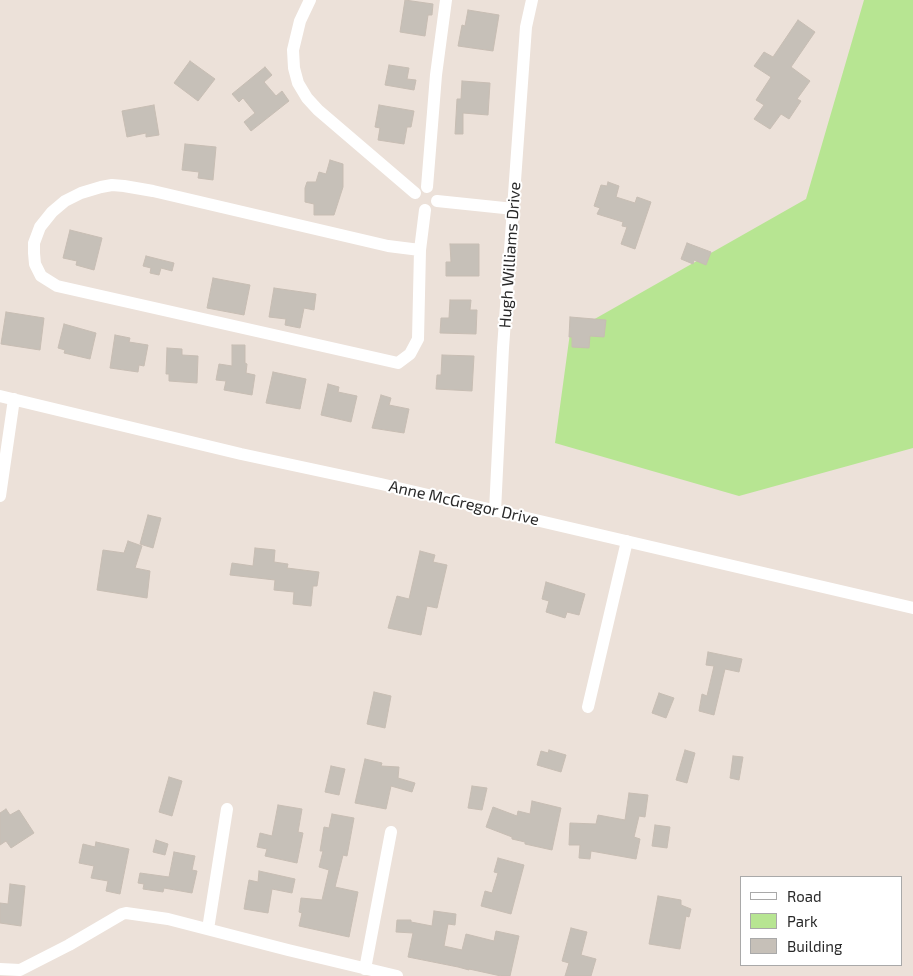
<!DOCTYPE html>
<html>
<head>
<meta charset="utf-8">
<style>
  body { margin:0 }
  #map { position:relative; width:913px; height:976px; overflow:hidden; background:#ece1d9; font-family:"Exo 2",sans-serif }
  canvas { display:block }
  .legend { position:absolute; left:740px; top:876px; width:162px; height:90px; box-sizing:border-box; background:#fff; border:1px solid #a9a9a9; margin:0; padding:6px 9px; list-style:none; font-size:15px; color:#282828 }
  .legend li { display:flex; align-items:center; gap:10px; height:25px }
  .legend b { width:25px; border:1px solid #a9a9a9 }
</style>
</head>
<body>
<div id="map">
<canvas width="913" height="976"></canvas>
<ul class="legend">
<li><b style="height:6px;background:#fff"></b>Road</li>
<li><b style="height:14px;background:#b7e592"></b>Park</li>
<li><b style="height:14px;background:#c6c0b8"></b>Building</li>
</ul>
</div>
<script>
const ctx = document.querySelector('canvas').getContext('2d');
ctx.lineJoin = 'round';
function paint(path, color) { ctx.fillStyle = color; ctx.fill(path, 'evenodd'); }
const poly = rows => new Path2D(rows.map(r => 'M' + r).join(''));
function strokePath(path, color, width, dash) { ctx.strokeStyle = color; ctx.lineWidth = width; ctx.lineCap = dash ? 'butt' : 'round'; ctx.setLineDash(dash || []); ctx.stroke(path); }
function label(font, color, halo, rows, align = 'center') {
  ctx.font = font + ' "Exo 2",sans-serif'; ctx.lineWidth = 4; ctx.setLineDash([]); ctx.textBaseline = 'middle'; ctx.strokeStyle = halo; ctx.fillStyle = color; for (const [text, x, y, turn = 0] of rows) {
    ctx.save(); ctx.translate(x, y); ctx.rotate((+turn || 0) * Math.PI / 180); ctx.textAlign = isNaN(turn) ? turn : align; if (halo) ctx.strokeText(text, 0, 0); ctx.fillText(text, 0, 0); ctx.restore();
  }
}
paint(poly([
  [864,0,913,0,913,448,739,496,555,443,570,333,806,199]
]), '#b7e592');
const building = poly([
  [405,0,433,4,432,15,428,15,425,36,400,32,405,0],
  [468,10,499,15,493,51,458,46,462,25,465,26,468,10],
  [798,20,815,32,791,67,810,81,797,99,801,101,789,119,781,114,770,129,754,119,764,105,756,100,771,77,754,66,764,52,773,57,798,20],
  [190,61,215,79,198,101,174,83,190,61],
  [389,65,409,68,407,79,416,80,414,90,385,85,389,65],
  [265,67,272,75,264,82,276,96,282,91,289,101,251,131,244,122,255,113,243,98,239,102,232,94,265,67],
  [462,81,490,83,488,115,463,113,463,134,455,134,457,99,461,99,462,81],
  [154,105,159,135,146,137,146,133,127,137,122,111,154,105],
  [379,105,414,111,411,127,407,127,404,144,378,140,380,128,375,127,379,105],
  [185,144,216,147,213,180,198,178,199,172,182,170,185,144],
  [330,160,343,164,343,187,334,215,314,215,314,204,305,202,305,188,307,182,316,182,319,172,326,174,330,160],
  [608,182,619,186,616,197,635,203,637,197,651,202,635,249,621,244,627,227,622,226,623,222,597,214,600,208,594,206,601,185,607,186,608,182],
  [70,230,102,238,94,270,76,265,77,261,63,258,70,230],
  [687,243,711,252,706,265,694,260,693,264,681,259,687,243],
  [450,244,479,244,479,276,446,276,446,262,451,262,450,244],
  [146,256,174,263,172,271,161,268,159,275,150,273,151,268,143,266,146,256],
  [213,278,250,285,244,315,207,308,213,278],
  [274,288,316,294,314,310,304,308,300,328,285,325,286,319,269,317,274,288],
  [450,300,471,300,470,310,477,310,476,334,440,333,441,318,449,318,450,300],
  [6,312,44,318,40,350,1,344,6,312],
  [570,317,606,320,604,337,590,336,589,348,572,347,572,337,569,337,570,317],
  [64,324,96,333,90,359,64,353,65,350,58,348,64,324],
  [115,335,130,338,129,342,148,345,144,366,139,365,138,372,110,368,115,335],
  [232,345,245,345,245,363,247,364,246,373,255,375,252,395,224,390,226,381,216,380,219,364,232,366,232,345],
  [167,348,182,349,182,355,198,356,197,383,169,381,169,374,166,374,167,348],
  [442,355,474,356,472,391,436,389,437,375,441,375,442,355],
  [273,372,306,379,300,409,266,403,273,372],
  [328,384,339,387,338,392,357,396,351,422,321,415,328,384],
  [381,395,391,398,389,405,409,409,404,433,372,428,381,395],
  [148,515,161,518,153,548,140,544,148,515],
  [128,541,142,546,135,568,150,571,147,598,97,590,103,550,124,553,128,541],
  [255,548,275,550,274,562,288,564,287,568,319,572,317,586,313,586,311,606,293,604,294,592,274,590,275,580,230,575,232,563,253,566,255,548],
  [420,551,435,555,433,562,447,565,437,608,427,606,421,635,388,628,397,596,409,599,420,551],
  [546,582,585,594,579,615,567,612,565,618,546,612,549,601,542,599,546,582],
  [708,652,742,659,739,672,725,669,714,715,699,711,702,694,707,696,714,666,706,665,708,652],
  [374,692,391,696,385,728,367,724,374,692],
  [659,693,674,698,666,718,652,713,659,693],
  [549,750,566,755,561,772,537,765,541,751,548,753,549,750],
  [685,750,695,753,687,783,676,780,685,750],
  [733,756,743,757,739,780,730,778,733,756],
  [365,759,382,763,381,766,399,767,398,778,415,783,412,792,391,786,386,809,355,803,365,759],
  [331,766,345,769,339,795,325,792,331,766],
  [169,777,182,781,172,816,159,812,169,777],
  [472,786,487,788,482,810,468,808,472,786],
  [629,793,648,795,645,817,639,816,634,837,640,839,636,859,591,851,590,859,579,858,580,845,569,845,570,823,596,824,598,815,625,820,629,793],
  [532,801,561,808,552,850,525,844,525,842,512,839,512,837,486,827,493,807,517,816,518,811,530,814,532,801],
  [278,805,302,809,298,832,303,833,297,863,265,856,267,849,257,847,260,833,272,836,278,805],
  [6,809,10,815,19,810,34,833,11,848,6,841,0,845,0,813,6,809],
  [332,814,354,818,347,856,343,855,335,887,358,892,349,937,299,926,302,913,299,912,301,898,322,900,329,870,319,867,323,851,320,851,324,827,329,828,332,814],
  [655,825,670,827,667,848,652,846,655,825],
  [156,840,168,844,165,855,153,852,156,840],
  [96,842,129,849,120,894,106,891,108,881,91,878,94,866,79,863,83,844,95,847,96,842],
  [174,852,195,856,192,870,197,871,192,893,164,888,163,892,143,889,144,884,138,883,140,873,169,877,174,852],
  [498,858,524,865,511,914,481,906,485,891,492,893,498,873,494,872,498,858],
  [259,871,295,879,292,893,272,889,268,913,244,909,249,880,258,882,259,871],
  [10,884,25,886,21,926,0,923,0,903,8,904,10,884],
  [658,896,681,900,681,905,691,909,689,917,686,916,680,949,649,944,658,896],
  [434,911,456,914,455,925,448,924,444,946,462,950,466,934,494,941,496,931,519,936,510,976,501,976,469,969,469,970,458,967,408,957,413,933,396,932,397,920,411,920,411,922,432,926,434,911],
  [571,928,587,932,581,955,596,959,591,976,565,976,569,963,562,961,571,928]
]);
paint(building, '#c6c0b8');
strokePath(building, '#c7bdb3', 1);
strokePath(poly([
  [310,0,300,21,293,50,294,68,298,83,307,98,318,110,415,193],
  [427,187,436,75,446,0],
  [437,201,514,209],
  [420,250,388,246,153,191,124,186,112,185,101,187,81,193,65,201,52,212,40,227,34,243,34,253,35,264,41,276,57,286,398,363,410,354,418,339,420,250,425,210],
  [0,396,241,454,381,484,913,608],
  [0,496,14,399],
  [495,511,503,348,526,27,532,0],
  [588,707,627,541],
  [208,929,227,809],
  [0,969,20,970,69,945,122,914,126,913,168,919,288,950,397,976],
  [365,969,391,832]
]), '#fff', 12);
label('16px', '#282828', '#fff', [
  ["Hugh Williams Drive",510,255,-86],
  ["Anne McGregor Drive",464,503,13]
]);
</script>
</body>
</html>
